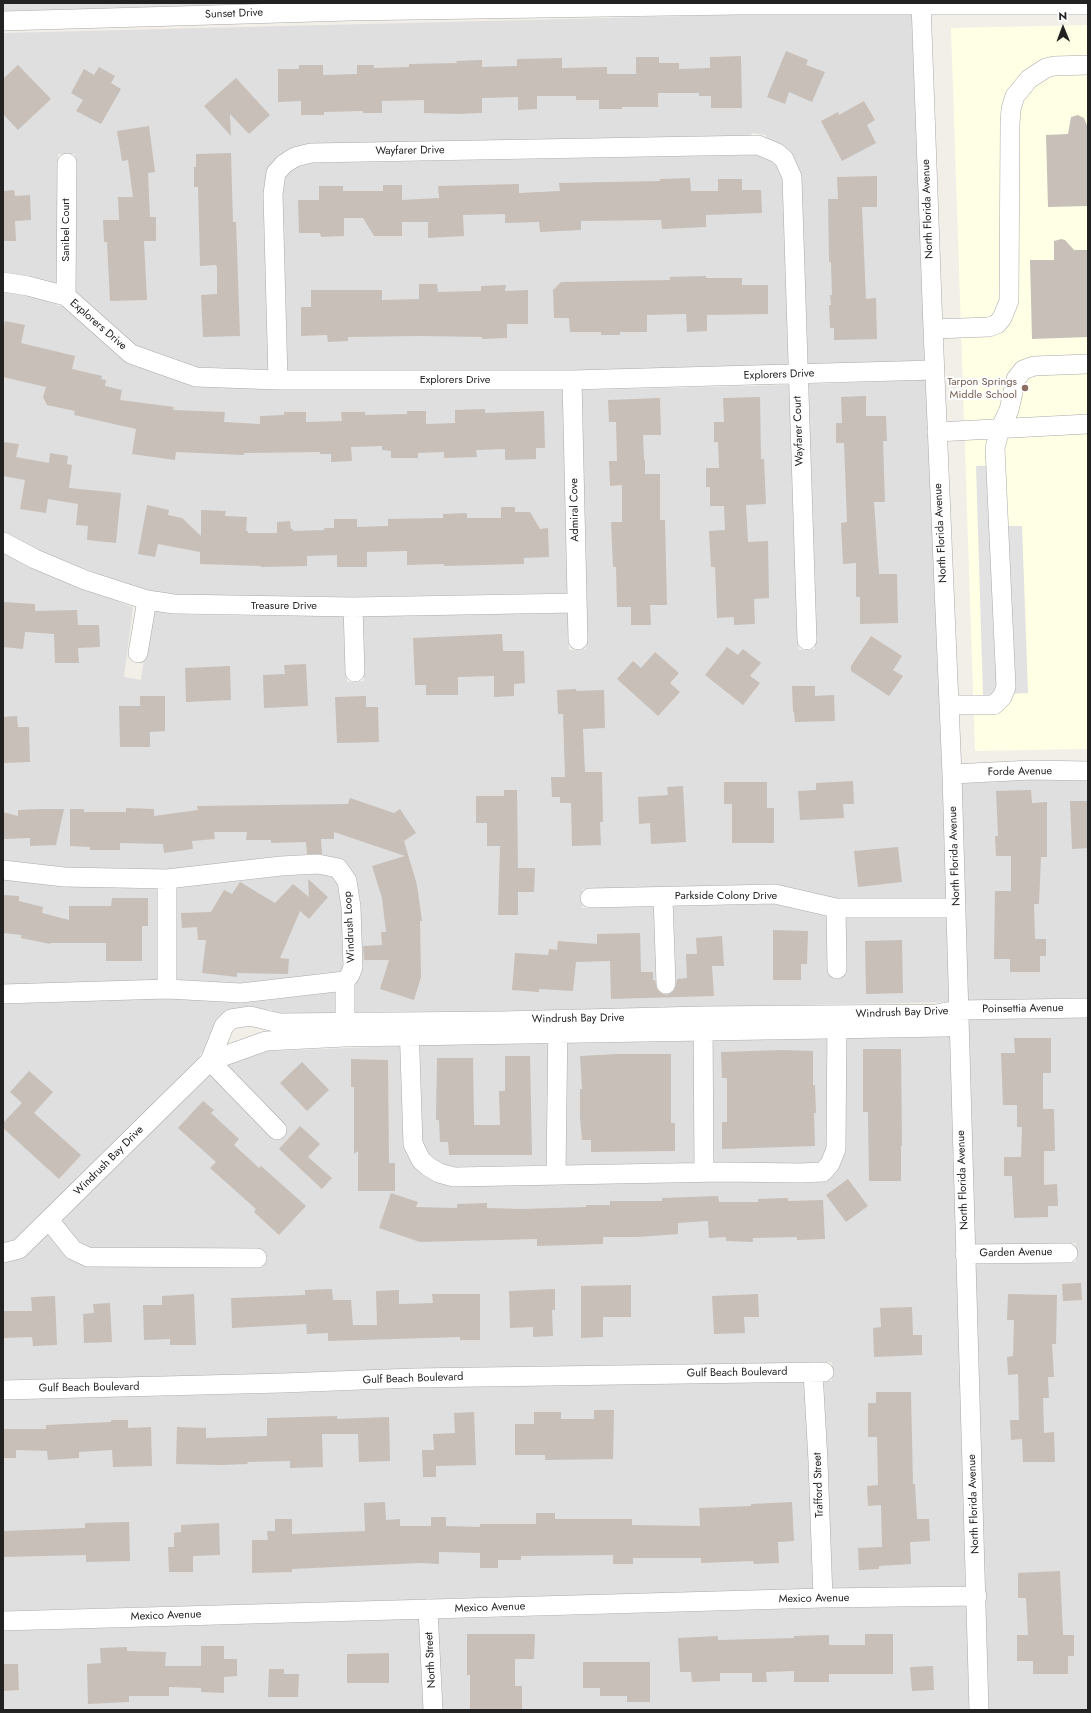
<!DOCTYPE html>
<html>
<head>
<meta charset="utf-8">
<style>
  body { margin:0 }
  #map { position:relative; width:1091px; height:1713px; overflow:hidden; background:#f2efe9; font-family:Jost,sans-serif }
  canvas { display:block }
  .frame { position:absolute; inset:0; border:4px solid #222; pointer-events:none }
  .north { position:absolute; left:1043px; top:8px; width:40px; height:40px; -webkit-text-stroke:3px #fff; paint-order:stroke; rotate:359deg; font-size:11px; font-weight:700; line-height:16px; text-align:center; color:#222 }
  .north::after { content:''; display:block; margin:auto; width:14px; height:18px; background:#222; clip-path:polygon(50% 0,100% 100%,50% 72%,0 100%) }
</style>
</head>
<body>
<div id="map">
<canvas width="1091" height="1713"></canvas>
<div class="frame"></div>
<div class="north">N</div>
</div>
<script>
const ctx = document.querySelector('canvas').getContext('2d');
ctx.lineJoin = 'round';
function paint(path, color) { ctx.fillStyle = color; ctx.fill(path, 'evenodd'); }
const poly = rows => new Path2D(rows.map(r => 'M' + r).join(''));
function strokePath(path, color, width, dash) { ctx.strokeStyle = color; ctx.lineWidth = width; ctx.lineCap = dash ? 'butt' : 'round'; ctx.setLineDash(dash || []); ctx.stroke(path); }
function label(font, color, halo, rows, align = 'center') {
  ctx.font = font + ' Jost,sans-serif'; ctx.lineWidth = 4; ctx.setLineDash([]); ctx.textBaseline = 'middle'; ctx.strokeStyle = halo; ctx.fillStyle = color; for (const [text, x, y, turn = 0] of rows) {
    ctx.save(); ctx.translate(x, y); ctx.rotate((+turn || 0) * Math.PI / 180); ctx.textAlign = isNaN(turn) ? turn : align; if (halo) ctx.strokeText(text, 0, 0); ctx.fillText(text, 0, 0); ctx.restore();
  }
}
paint(poly([
  [3,3,283,3,3,11],
  [728,15,912,15,925,361,806,365,800,174,791,154,783,145,766,138,766,135,752,133,751,136,311,144,280,156,269,370,197,367,135,345,74,292,75,154,58,154,57,284,30,276,3,272,3,33],
  [757,155,773,161,778,166,783,179,789,365,572,371,286,370,281,195,284,178,290,172,298,166,312,163],
  [3,292,26,295,57,304,57,306,63,306,196,386,269,389,564,390,568,593,352,597,174,595,144,590,108,578,38,550,3,531],
  [926,380,943,774,947,898,836,899,775,884,582,889,582,908,775,904,836,918,948,917,950,1002,502,1011,354,1012,339,859,318,854,281,856,167,870,64,867,3,860,3,552,54,578,133,607,124,677,141,680,150,610,191,615,344,616,347,682,364,681,362,616,568,613,569,650,586,649,581,390,789,385,799,650,815,649,806,384],
  [1033,780,1088,781,1088,998,967,1001,961,783],
  [318,874,333,877,339,885,343,908,344,966,341,972,240,983,175,980,176,888,282,876],
  [3,879,64,886,159,889,158,980,3,985],
  [336,992,337,1013,279,1013,272,1011,271,1009,264,1010,249,1007,229,1010,225,1012,216,1022,204,1053,200,1054,200,1058,15,1240,3,1243,3,1004,167,998,242,1003],
  [1088,1017,1088,1247,1087,1247,1088,1710,988,1710,974,1264,1076,1262,1076,1243,974,1245,967,1020],
  [950,1035,968,1587,831,1589,822,1381,832,1381,832,1362,413,1369,283,1374,3,1380,3,1262,21,1258,216,1069,267,1051,401,1046,414,1164,423,1175,435,1181,724,1181,799,1183,824,1182,829,1178,845,1149,845,1038,947,1037],
  [828,1038,828,1147,823,1158,819,1162,800,1164,712,1162,712,1041],
  [695,1041,695,1163,565,1165,566,1043],
  [549,1043,548,1165,455,1167,442,1164,434,1159,428,1154,422,1141,418,1045],
  [805,1381,814,1589,3,1611,3,1400,284,1393,414,1388],
  [968,1606,971,1710,442,1710,437,1619,823,1608],
  [420,1619,425,1710,3,1710,3,1631]
]), '#e0dfdf');
paint(poly([
  [1088,25,1088,749,975,751,951,28]
]), '#ffffe5');
paint(poly([
  [1001,465,1003,526,1022,526,1028,693,983,695,976,466]
]), '#e2e2e2');
paint(poly([
  [786,51,808,60,806,65,825,72,812,102,789,92,785,104,767,97],
  [741,56,742,108,711,108,711,96,699,96,699,93,658,93,658,107,622,107,622,109,599,109,599,100,576,100,576,96,537,96,537,109,518,110,518,97,482,98,482,113,458,114,424,113,424,100,382,101,382,113,363,113,363,111,324,112,324,115,301,115,301,101,278,102,278,69,299,69,299,65,323,65,323,75,357,74,357,65,374,65,374,68,409,67,409,64,457,63,456,61,482,60,482,67,517,66,517,59,562,58,562,68,607,67,607,74,636,74,636,57,659,57,659,63,679,63,679,69,710,68,710,57],
  [18,65,51,99,18,130,3,114,3,79],
  [99,67,115,76,111,83,121,89,101,124,76,111,83,100,71,93,84,69,94,75],
  [236,78,270,115,249,134,230,114,231,136,204,106],
  [864,101,875,120,867,125,876,143,842,161,821,121,838,112,839,115],
  [1078,115,1084,118,1088,128,1088,206,1048,207,1046,135,1068,134,1071,117],
  [149,126,155,172,148,173,150,217,156,217,156,241,144,241,147,300,110,301,107,242,104,242,103,220,119,220,118,197,133,197,128,160,122,161,117,131],
  [231,153,233,222,236,222,237,248,240,336,203,337,201,295,217,294,217,268,216,265,200,266,198,187,194,187,194,167,196,167,196,154],
  [877,176,877,207,862,207,866,299,876,298,877,339,834,340,834,328,830,328,829,305,831,305,830,295,832,295,831,262,829,262,828,199,838,199,837,177],
  [690,178,691,191,718,191,718,179,742,179,742,190,761,190,762,213,706,215,706,227,662,229,661,220,581,221,581,230,540,232,539,222,505,223,505,214,463,215,464,236,428,238,428,222,402,222,402,236,374,236,363,218,344,218,344,236,321,237,320,233,299,233,298,200,319,200,319,186,343,186,343,191,383,191,383,185,402,185,402,200,439,198,438,186,519,184,519,193,560,191,559,183,660,181,660,179],
  [14,190,15,196,30,195,31,220,15,221,16,241,3,241,3,191],
  [1061,239,1065,240,1074,250,1088,250,1088,337,1032,339,1030,260,1054,260,1054,241],
  [706,276,706,278,742,278,742,285,768,285,768,314,707,315,707,331,687,332,686,314,647,315,647,332,620,332,620,335,601,335,601,332,570,332,569,318,554,318,553,290,561,282,670,280,670,277],
  [419,284,437,284,438,292,481,291,481,286,506,285,505,291,528,290,528,324,507,324,507,338,482,339,482,337,420,336,348,337,348,341,328,342,327,335,301,336,301,307,311,307,311,290,382,290,382,300,419,299],
  [5,321,25,325,21,343,75,356,72,369,102,376,101,379,106,380,105,386,122,390,120,400,174,407,173,410,225,412,224,422,260,424,260,416,284,415,284,412,306,412,306,422,342,421,341,412,365,412,365,415,407,414,407,411,426,411,426,424,455,423,455,410,485,409,485,413,544,411,545,448,536,448,536,459,505,460,505,449,476,450,477,457,444,458,444,452,418,453,418,458,391,458,391,451,382,450,382,446,351,447,352,461,331,462,331,454,320,454,320,452,244,453,244,455,176,452,175,460,132,454,136,429,74,415,75,411,47,405,43,397,46,387,3,377,3,333],
  [866,396,866,416,886,416,887,441,883,441,885,502,874,502,879,574,897,574,898,623,860,624,860,597,856,597,856,563,843,564,841,523,847,522,844,443,836,443,836,423,842,423,841,397],
  [760,397,761,459,764,459,766,504,746,505,748,542,768,541,769,598,754,599,755,624,734,625,734,617,717,618,715,567,711,567,709,531,725,530,724,506,710,506,710,487,706,487,706,468,719,468,718,442,714,442,714,422,724,422,723,398],
  [660,398,661,435,643,435,644,460,645,460,645,474,660,474,660,520,665,520,667,605,650,605,651,625,631,625,631,607,617,607,616,567,613,567,611,522,622,522,622,485,610,486,609,461,617,461,616,422,609,422,608,400],
  [3,442,19,444,16,457,49,463,50,453,68,456,67,464,72,465,69,488,121,493,116,543,87,540,88,526,76,525,78,504,48,499,46,513,20,509,25,480,3,476],
  [147,505,169,510,168,515,182,518,201,536,201,510,226,511,225,516,247,517,246,531,248,531,248,533,277,533,277,522,290,521,291,529,293,529,293,531,324,530,324,528,334,528,334,519,357,519,357,527,388,526,388,519,443,518,443,514,467,513,467,518,501,518,501,507,515,507,515,512,530,512,540,529,548,528,549,557,524,558,524,564,444,566,444,564,407,565,407,551,367,552,367,567,337,567,337,555,307,556,307,566,261,567,261,566,200,564,200,552,158,544,155,557,138,554],
  [3,602,35,604,35,611,77,610,78,625,99,625,100,647,78,648,79,663,55,663,54,634,25,632,23,649,3,647],
  [502,634,503,651,524,651,525,683,514,684,514,696,494,697,494,676,458,677,458,695,426,695,426,685,415,685,413,638],
  [871,636,902,656,893,670,903,676,889,696,851,671,851,666],
  [727,647,738,655,743,649,761,663,750,676,760,683,743,705,705,675],
  [655,652,679,673,670,683,680,692,658,716,617,679,633,661,641,668],
  [306,664,308,706,264,708,263,675,285,674,284,665],
  [230,666,231,700,186,702,185,668],
  [792,686,815,686,815,696,834,695,835,721,795,722,794,712,793,712],
  [576,689,576,691,604,690,605,728,583,729,585,772,602,772,603,822,600,822,601,845,572,846,571,803,560,803,560,797,552,797,551,777,565,777,563,714,558,714,557,690],
  [140,696,165,696,165,731,150,732,150,747,120,747,119,706,140,706],
  [366,696,366,707,378,707,379,742,337,743,335,697],
  [17,716,18,727,29,727,30,762,3,763,3,717],
  [853,781,854,804,843,804,844,818,800,820,798,791,816,790,816,783],
  [724,782,767,782,767,808,774,808,774,843,732,843,732,804,724,804],
  [683,786,686,842,651,844,650,823,639,824,638,797,668,795,667,787],
  [504,790,517,790,518,868,535,868,534,892,518,892,518,915,498,915,500,846,487,846,487,823,476,823,476,796,504,796],
  [1031,790,1032,803,1047,802,1047,857,1041,857,1039,904,1034,904,1035,939,1046,939,1046,956,1040,956,1040,972,1010,972,1010,959,994,959,995,891,1011,891,1011,856,996,856,995,836,998,836,996,791],
  [350,798,394,813,400,809,416,833,404,841,417,885,422,921,420,921,421,977,414,1000,380,989,389,960,364,960,363,946,382,945,381,932,386,932,382,898,372,866,405,856,334,832,334,839,321,839,322,854,307,854,306,842,271,843,271,840,246,840,247,832,214,832,215,839,192,841,193,849,164,853,163,844,120,843,120,850,90,850,90,847,70,846,70,809,84,809,84,812,126,812,126,808,154,809,154,816,198,810,197,806,348,804],
  [1070,801,1088,801,1088,848,1072,849],
  [42,809,64,809,56,845,30,846,30,838,3,839,3,812,18,816,18,810],
  [898,847,902,882,858,887,854,851],
  [308,879,328,897,309,919,300,911,280,958,289,959,288,974,237,973,237,977,202,973,206,940,198,940,197,927,182,928,181,913,211,912,224,890,232,894,240,882,275,903,293,884,309,897],
  [3,895,19,896,19,901,43,907,42,913,69,920,69,906,111,906,112,898,148,898,148,926,142,926,142,961,106,961,106,943,50,943,50,944,21,938,22,935,3,933],
  [773,930,808,931,807,964,801,964,801,980,773,980],
  [640,933,641,972,653,972,653,980,655,980,657,989,661,993,666,995,671,993,675,989,677,979,687,978,686,954,697,954,696,938,722,936,724,966,712,966,714,996,611,999,610,961,576,962,573,991,539,989,539,992,512,990,515,953,548,955,549,949,557,950,558,941,597,944,597,934],
  [902,940,903,993,866,994,865,941],
  [1014,1038,1051,1038,1051,1073,1043,1073,1043,1109,1054,1109,1055,1151,1044,1151,1044,1185,1057,1184,1058,1206,1048,1206,1048,1217,1014,1218,1012,1176,1004,1176,1004,1157,1021,1157,1022,1127,1017,1127,1017,1105,1003,1105,1001,1053,1015,1053],
  [863,1049,901,1049,902,1146,901,1146,901,1181,869,1181,868,1112,863,1112],
  [783,1050,813,1051,813,1085,815,1085,816,1113,814,1113,815,1146,722,1149,722,1122,727,1122,727,1078,722,1078,721,1052],
  [618,1054,671,1054,671,1123,675,1123,675,1151,591,1152,591,1140,582,1140,580,1118,580,1089,582,1089,580,1056],
  [505,1056,530,1056,532,1155,449,1155,448,1142,440,1142,439,1120,436,1120,437,1058,473,1058,474,1125,500,1125,499,1091,505,1091],
  [351,1059,388,1060,389,1163,395,1163,395,1191,358,1191,358,1151,354,1154,354,1087,351,1087],
  [302,1062,329,1090,307,1111,280,1083],
  [29,1071,53,1092,34,1113,81,1155,59,1179,3,1128,3,1123,22,1103,10,1092],
  [203,1101,214,1110,211,1113,239,1139,234,1145,259,1168,261,1166,306,1206,279,1235,254,1212,256,1209,210,1168,216,1162,178,1128],
  [300,1126,320,1144,308,1157,332,1178,322,1189,279,1149],
  [848,1179,868,1206,846,1222,826,1195],
  [391,1193,418,1202,416,1207,457,1208,457,1204,487,1203,487,1208,522,1209,586,1207,586,1205,610,1205,610,1201,662,1201,662,1198,718,1196,719,1202,758,1202,758,1199,788,1198,788,1201,823,1200,825,1239,797,1240,797,1237,753,1238,753,1242,726,1241,726,1237,709,1238,708,1221,678,1223,678,1234,638,1237,603,1237,603,1244,537,1246,537,1239,420,1242,379,1228],
  [1081,1283,1082,1300,1063,1301,1062,1284],
  [631,1285,631,1317,603,1317,603,1337,581,1338,581,1286],
  [332,1289,333,1300,351,1300,353,1325,377,1325,376,1291,399,1290,399,1304,433,1303,432,1294,480,1294,480,1340,460,1340,460,1337,328,1341,328,1333,307,1334,306,1324,232,1328,231,1298,305,1295,305,1290],
  [555,1289,555,1310,552,1310,553,1336,533,1337,533,1327,510,1328,509,1291],
  [194,1294,196,1345,170,1345,170,1339,144,1340,143,1305,162,1305,162,1296],
  [758,1294,759,1317,744,1317,745,1333,714,1334,712,1296],
  [1008,1294,1057,1295,1056,1344,1052,1344,1054,1377,1048,1377,1049,1398,1043,1398,1044,1433,1054,1432,1055,1462,1023,1462,1022,1439,1011,1440,1010,1420,1019,1420,1018,1374,1008,1375,1007,1357,1013,1356,1014,1320,1007,1320],
  [55,1296,57,1345,33,1346,32,1337,3,1338,3,1311,32,1311,31,1297],
  [110,1303,112,1342,84,1343,83,1314,94,1313,93,1304],
  [912,1307,913,1335,922,1335,922,1355,874,1357,873,1328,881,1327,880,1308],
  [876,1392,911,1392,913,1484,915,1484,917,1519,929,1519,930,1541,910,1542,911,1564,879,1566,879,1569,859,1570,858,1548,882,1547,881,1505,868,1506,867,1486,878,1485,877,1437,868,1437,868,1403,876,1403],
  [594,1410,614,1410,613,1459,545,1460,545,1455,515,1455,515,1424,534,1424,534,1412,561,1412,561,1419,594,1419],
  [474,1412,476,1465,436,1466,436,1477,423,1477,422,1450,434,1450,433,1434,455,1433,454,1413],
  [337,1416,337,1419,389,1417,390,1461,359,1462,358,1434,322,1434,323,1467,290,1468,290,1461,247,1462,248,1464,222,1465,176,1464,177,1427,206,1428,206,1438,267,1436,267,1418],
  [111,1420,128,1420,128,1428,151,1427,152,1466,113,1467,112,1450,79,1452,79,1458,48,1460,47,1451,16,1450,16,1458,3,1458,3,1429,46,1429,46,1425,111,1422],
  [385,1502,386,1520,400,1519,400,1526,431,1526,431,1517,446,1517,446,1526,480,1527,480,1524,536,1524,536,1513,555,1513,555,1519,632,1519,632,1525,700,1526,699,1508,751,1506,751,1504,792,1502,794,1541,778,1542,779,1563,754,1564,753,1561,701,1563,701,1558,633,1558,633,1564,613,1564,613,1555,521,1556,521,1560,498,1560,498,1568,480,1568,480,1553,439,1552,439,1564,420,1563,292,1569,292,1572,252,1573,252,1540,268,1540,267,1531,275,1531,275,1519,292,1519,292,1534,365,1531,364,1503],
  [129,1522,130,1561,86,1562,86,1555,3,1557,3,1531,85,1528,85,1523],
  [219,1523,220,1555,193,1556,193,1572,169,1572,168,1547,174,1547,174,1533,181,1532,181,1525],
  [1060,1571,1063,1635,1074,1635,1074,1656,1068,1656,1068,1674,1033,1674,1033,1661,1017,1661,1017,1635,1028,1635,1026,1598,1018,1598,1018,1573],
  [467,1634,535,1634,534,1659,515,1659,515,1686,522,1686,522,1710,470,1710,470,1675,467,1675],
  [865,1634,893,1634,893,1674,829,1674,829,1682,794,1682,794,1671,766,1672,767,1682,752,1682,752,1673,720,1673,720,1681,692,1682,691,1672,680,1672,678,1638,718,1636,718,1640,794,1638,794,1636,829,1635,829,1645,865,1645],
  [201,1646,224,1646,224,1659,237,1659,237,1676,224,1677,224,1693,201,1692,201,1688,169,1687,169,1696,129,1696,129,1702,88,1704,87,1664,101,1663,100,1648,127,1647,127,1651,166,1652,165,1666,201,1666],
  [389,1653,389,1683,347,1683,347,1654],
  [583,1662,650,1662,650,1702,627,1702,627,1696,600,1696,600,1688,583,1688],
  [3,1664,18,1664,19,1690,3,1691],
  [933,1666,934,1690,912,1691,910,1667],
  [269,1669,284,1669,284,1674,299,1674,298,1697,268,1697]
]), '#c7bfb8');
const minor = poly([
  [921,3,933,329,952,774,979,1710],
  [3,21,350,11,737,5,1088,5],
  [3,282,28,286,66,296,131,354,196,377,278,380,572,380,934,370],
  [66,296,67,163],
  [933,329,989,327,997,324,1002,318,1009,301,1010,124,1011,109,1015,96,1029,79,1046,68,1054,66,1088,65],
  [278,380,273,194,276,173,284,164,295,157,311,153,758,145,777,153,784,159,792,177,807,640],
  [572,380,578,640],
  [937,432,1088,424],
  [3,542,35,559,85,580,147,600,174,604,353,607,576,603],
  [353,607,355,672],
  [138,653,147,600],
  [949,705,994,705,1002,697,1006,687,995,448,1000,429,1009,410,1016,379,1023,370,1034,366,1088,364],
  [952,774,1032,770,1088,771],
  [3,870,64,877,167,879,281,866,318,864,338,868,347,881,351,907,353,967,350,975,345,981,241,993,167,989,3,994],
  [663,897,666,984],
  [590,898,775,894,836,908,956,908],
  [836,908,837,969],
  [345,981,345,1034],
  [167,989,167,879],
  [703,1019,704,1172],
  [409,1023,413,1144,421,1160,429,1167,439,1173,454,1177,724,1172,800,1173,823,1172,830,1164,836,1149,837,1016],
  [210,1061,266,1041,345,1037,947,1027,958,1010],
  [210,1061,277,1130],
  [556,1175,558,1020],
  [49,1220,73,1250,88,1257,257,1258],
  [3,1253,19,1249,210,1061,224,1026,231,1019,250,1016,279,1023,502,1021,703,1016,936,1014,958,1010,1088,1008],
  [965,1254,1068,1253],
  [813,1372,818,1461,823,1598],
  [3,1390,283,1383,414,1378,824,1372],
  [428,1609,433,1710],
  [3,1621,823,1598,977,1596]
]);
strokePath(minor, '#a9a9a9', 20);
strokePath(minor, '#fff', 19);
for (const [x, y, r, color] of [
  [1025,388,4,"#8d6e63"]
]) { const dot = new Path2D(); dot.arc(x, y, r, 0, 2 * Math.PI); ctx.fillStyle = color; ctx.fill(dot); strokePath(dot, '#fff', 1.5); }
label('11px', '#222', '#fff', [
  ["Sunset Drive",234,14,-2],
  ["Wayfarer Drive",410,151,-1],
  ["North Florida Avenue",928,209,-92],
  ["Sanibel Court",66,230,-90],
  ["Explorers Drive",98,325,41],
  ["Explorers Drive",779,375,-2],
  ["Explorers Drive",455,380],
  ["Wayfarer Court",799,431,-92],
  ["Admiral Cove",575,510,-91],
  ["North Florida Avenue",941,533,-93],
  ["Treasure Drive",284,606],
  ["Forde Avenue",1020,772,-1],
  ["North Florida Avenue",955,856,-92],
  ["Parkside Colony Drive",726,896],
  ["Windrush Loop",350,927,-93],
  ["Poinsettia Avenue",1023,1009,-1],
  ["Windrush Bay Drive",902,1013,-2],
  ["Windrush Bay Drive",578,1019,-1],
  ["Windrush Bay Drive",109,1161,-45],
  ["North Florida Avenue",963,1180,-92],
  ["Garden Avenue",1016,1253,-1],
  ["Gulf Beach Boulevard",737,1373,-1],
  ["Gulf Beach Boulevard",413,1379,-2],
  ["Gulf Beach Boulevard",89,1388,-1],
  ["Trafford Street",819,1485,-92],
  ["North Florida Avenue",974,1504,-92],
  ["Mexico Avenue",814,1599,-1],
  ["Mexico Avenue",490,1608,-2],
  ["Mexico Avenue",166,1616,-2],
  ["North Street",431,1660,-93]
]);
label('11px', '#785e54', '#fff', [
  ["Tarpon Springs",1017,382],
  ["Middle School",1017,395]
], 'right');
</script>
</body>
</html>
